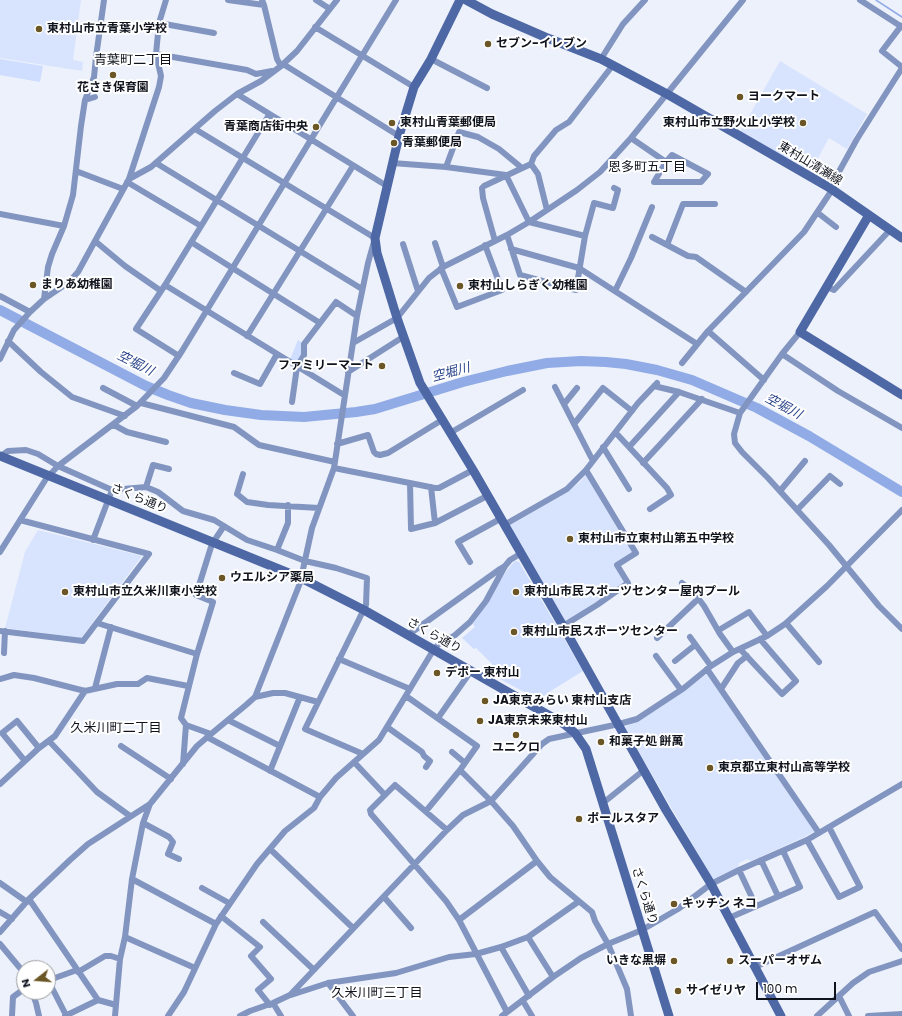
<!DOCTYPE html>
<html>
<head>
<meta charset="utf-8">
<style>
  body { margin:0 }
  #map { position:relative; width:902px; height:1016px; overflow:hidden; background:#ecf1fb; font-family:Poppins,sans-serif }
  canvas { display:block }
  .north { position:absolute; left:16px; top:960px; width:40px; height:40px; box-sizing:border-box; background:#fff; border:1px solid #9fa1a4; border-radius:50%; rotate:253deg; font-size:11px; font-weight:700; line-height:16px; text-align:center; color:#0f131c }
  .north::after { content:''; display:block; margin:auto; width:14px; height:18px; background:#6b5625; clip-path:polygon(50% 0,100% 100%,50% 72%,0 100%) }
  .scale { position:absolute; left:756px; top:982px; width:80px; height:18px; box-sizing:border-box; border:2px solid #0f131c; border-top:0; padding-left:5px; font-size:12px; line-height:14px; white-space:nowrap; color:#0f131c; -webkit-text-stroke:3px #fff; paint-order:stroke }
</style>
</head>
<body>
<div id="map">
<canvas width="902" height="1016"></canvas>
<div class="north">N</div>
<div class="scale">100 m</div>
</div>
<script>
const ctx = document.querySelector('canvas').getContext('2d');
ctx.lineJoin = 'round';
function paint(path, color) { ctx.fillStyle = color; ctx.fill(path, 'evenodd'); }
const poly = rows => new Path2D(rows.map(r => 'M' + r).join(''));
function strokePath(path, color, width, dash) { ctx.strokeStyle = color; ctx.lineWidth = width; ctx.lineCap = dash ? 'butt' : 'round'; ctx.setLineDash(dash || []); ctx.stroke(path); }
function label(font, color, halo, rows, align = 'center') {
  ctx.font = font + ' Poppins,"Noto Sans JP",sans-serif'; ctx.lineWidth = 4; ctx.setLineDash([]); ctx.textBaseline = 'middle'; ctx.strokeStyle = halo; ctx.fillStyle = color; for (const [text, x, y, turn = 0] of rows) {
    ctx.save(); ctx.translate(x, y); ctx.rotate((+turn || 0) * Math.PI / 180); ctx.textAlign = isNaN(turn) ? turn : align; if (halo) ctx.strokeText(text, 0, 0); ctx.fillText(text, 0, 0); ctx.restore();
  }
}
paint(poly([
  [0,0,81,0,73,60,83,62,82,71,0,58],
  [780,61,867,114,847,149,829,138,811,171,794,161,785,158,740,132],
  [586,474,633,553,615,564,626,582,564,623,508,525,568,491,581,481],
  [38,530,142,556,81,638,5,628,25,552],
  [707,674,708,674,815,831,800,839,751,861,747,859,739,863,738,867,715,879,712,878,625,728,627,725,636,721,659,708]
]), '#d8e4fe');
paint(poly([
  [0,59,43,66,40,82,0,75],
  [298,340,304,344,297,367,289,362],
  [515,561,519,562,583,671,549,692,539,700,487,672,492,664,476,648,474,649,462,638,475,627,473,624,508,569]
]), '#cfddfe');
strokePath(poly([
  [876,0,902,17]
]), '#91abe6', 1.5);
strokePath(poly([
  [0,310,146,386,168,395,191,403,225,410,261,415,304,417,356,412,375,409,463,382,507,371,547,363,581,361,606,362,626,364,657,370,692,380,757,408,809,436,902,492]
]), '#91abe6', 10);
strokePath(poly([
  [228,0,264,5,262,0],
  [316,0,330,9],
  [860,0,902,27],
  [264,5,277,59,281,66],
  [159,23,214,33],
  [901,26,882,51,902,67],
  [315,27,414,87],
  [156,54,247,70,256,74,272,71],
  [431,59,487,88],
  [601,59,623,24,645,0],
  [283,64,399,136],
  [237,94,387,186],
  [85,100,95,97],
  [631,138,666,162,672,155,708,174,701,182,654,182,666,162],
  [156,163,362,289],
  [392,163,446,167,506,175,529,222,585,236],
  [531,164,534,156,556,130,569,122,613,65],
  [531,164,538,174,547,210],
  [446,167,459,132,478,137,499,149,522,168],
  [76,171,123,189],
  [129,179,151,167,215,111,237,94,261,81,281,66,297,51,337,0],
  [127,182,201,226],
  [818,213,836,227],
  [0,214,64,226],
  [507,235,520,275,576,290,585,236,594,203,613,208,618,190,614,188],
  [652,237,688,256,696,257,746,292],
  [95,241,125,266,161,291],
  [495,241,483,198,482,188,484,186,531,164],
  [191,242,320,323],
  [435,243,443,267],
  [403,244,418,291],
  [667,245,683,204,715,204],
  [511,249,579,268,697,344],
  [441,268,457,307,502,290,485,245],
  [165,285,344,395],
  [827,287,834,290,890,230],
  [615,291,631,258,652,207],
  [0,296,30,312],
  [44,299,48,267,52,254,64,226,73,195,81,126,85,100,94,77,96,57,104,0],
  [708,331,764,380],
  [800,332,782,354,740,413,734,434,735,443,742,452,768,478,829,545,879,606,902,629],
  [247,336,353,166],
  [8,341,41,372,72,397,125,416],
  [353,343,397,318,429,278,443,267,507,235,529,222,577,190,600,172,631,138,743,0],
  [782,354,838,391,902,428],
  [179,356,136,329,165,285,269,115],
  [0,359,14,330,30,312,44,299,69,282,78,272,129,179,159,87,161,76,156,54,159,23,166,0],
  [682,363,708,331,804,232,830,193,830,188,857,139,902,68],
  [348,372,403,337],
  [234,373,260,384,277,354],
  [654,386,679,392,740,413],
  [555,387,593,461],
  [103,388,137,406],
  [292,402,297,367,304,355,304,344,336,302,357,316],
  [141,403,234,427,259,445,335,462],
  [564,404,577,388],
  [574,424,603,388,632,411],
  [114,425,127,432,166,442],
  [450,433,523,390],
  [616,433,667,488,671,495,650,509],
  [337,444,368,435,374,452,376,454,380,455,388,453,442,420],
  [603,447,629,489],
  [629,447,679,392],
  [1,456,8,451,26,450,38,454,58,466,112,490,146,487,158,492,183,511,214,520,247,540,277,550,305,561,336,568,367,578,366,605,305,729,363,754],
  [643,463,702,399],
  [334,468,435,488,439,488,473,470],
  [243,474,237,494,247,502,268,505,319,508],
  [410,483,411,529,435,523,487,496],
  [146,487,153,465,169,469],
  [431,487,435,523],
  [780,491,805,461],
  [797,510,830,476,840,484],
  [504,525,567,489,586,470,638,403,657,383],
  [93,540,112,490],
  [277,550,288,523,288,505],
  [0,552,46,479,58,466,137,406,164,378,182,351,396,0],
  [470,562,458,542,500,519],
  [682,583,695,594,704,606,720,634,733,652],
  [97,623,197,654],
  [786,623,819,662],
  [563,626,597,605,628,583,617,565,636,553,586,470],
  [719,630,749,612,767,636],
  [0,631,83,641,149,554,20,520],
  [408,635,500,569,505,566],
  [690,637,711,666],
  [657,638,698,599],
  [740,649,782,694,796,681,760,639],
  [4,653,5,631],
  [656,656,681,690],
  [339,659,410,689],
  [675,661,695,645],
  [707,669,819,833],
  [0,679,14,675,34,678,85,691,117,684,138,684,147,678,188,686],
  [95,688,111,627],
  [721,689,738,663,747,656],
  [406,696,477,746,460,770,426,811],
  [255,697,273,693,285,693,318,702],
  [438,718,471,671],
  [228,720,280,746],
  [387,727,422,752,424,756,430,761,426,767],
  [211,734,186,725,181,718,197,654,213,602,196,595,211,547,216,538,224,526],
  [207,737,320,797],
  [49,741,97,792,130,816],
  [121,746,171,779],
  [452,752,465,763],
  [25,761,2,733,17,721,39,748],
  [354,762,385,795],
  [183,764,186,725],
  [460,770,491,801,513,826,537,861,550,877,592,912,595,921,608,944,627,989,631,1016],
  [270,771,300,697],
  [0,784,39,748,55,736,85,691],
  [603,803,644,770],
  [143,823,169,837,173,842,168,854,179,859],
  [447,830,395,785,370,810,371,814,446,901,459,920,507,1012],
  [807,840,839,897,860,887,829,827],
  [270,849,353,928],
  [761,860,778,896],
  [739,870,756,906],
  [132,879,216,924],
  [0,883,27,902],
  [202,888,229,903],
  [384,897,411,928],
  [29,899,98,1000,116,1005],
  [0,912,12,919],
  [221,916,260,947,251,956,271,979,258,990,270,1005],
  [729,918,800,887,783,851],
  [459,920,537,861],
  [263,922,314,970],
  [0,932,29,899,70,860,88,844,150,804,197,746,211,734,246,705,255,697,300,583,312,528,334,468,357,316,368,263,375,238,195,129],
  [125,937,195,968],
  [528,937,553,977],
  [0,944,20,968],
  [501,947,529,996],
  [755,967,875,912,902,949],
  [78,972,105,956,111,956,120,959],
  [48,982,52,979,77,970],
  [49,982,66,1015],
  [328,983,353,1016],
  [32,992,36,1003,39,1016],
  [291,995,328,983,396,973,449,957,476,954,501,947,528,937,578,902],
  [839,996,849,1016],
  [523,1001,532,1016],
  [273,1003,281,1016],
  [12,1016,13,997,24,989],
  [65,1016,98,1000],
  [115,1016,120,959,125,937,132,879,143,823,150,804],
  [168,1016,184,992,216,924,257,864,285,831,314,808,320,797,336,778,379,740,434,649,439,644,454,636,470,622,486,601,505,566,510,560,520,554],
  [240,1016,250,1011,273,1003,290,995,447,830,463,815,491,801,542,744,549,739,619,724,637,719,684,688,711,666,733,652,767,636,785,624,827,586,902,510],
  [502,1016,553,977,581,958,608,944,642,930,678,909,711,884,739,870,807,840,902,784],
  [817,1016,853,983,869,972,902,961],
  [868,1016,902,1014]
]), '#8295c0', 6);
strokePath(poly([
  [460,0,431,59,414,87,399,136,375,238,377,253,397,318,420,383,473,470,563,626,666,810,711,884,781,1016],
  [466,0,492,14,545,37,601,59,667,94,830,188,902,238],
  [869,215,800,332,902,395],
  [0,456,301,578,364,610,564,724,575,733,586,749,669,1016]
]), '#4e67a5', 9);
for (const [x, y, r, color] of [
  [39,29,4,"#6b5625"],
  [488,44,4,"#6b5625"],
  [113,75,4,"#6b5625"],
  [740,97,4,"#6b5625"],
  [392,123,4,"#6b5625"],
  [803,123,4,"#6b5625"],
  [316,127,4,"#6b5625"],
  [394,143,4,"#6b5625"],
  [33,285,4,"#6b5625"],
  [460,286,4,"#6b5625"],
  [382,366,4,"#6b5625"],
  [570,539,4,"#6b5625"],
  [222,578,4,"#6b5625"],
  [65,592,4,"#6b5625"],
  [516,592,4,"#6b5625"],
  [514,632,4,"#6b5625"],
  [437,673,4,"#6b5625"],
  [485,701,4,"#6b5625"],
  [480,721,4,"#6b5625"],
  [516,735,4,"#6b5625"],
  [601,742,4,"#6b5625"],
  [710,768,4,"#6b5625"],
  [579,819,4,"#6b5625"],
  [674,904,4,"#6b5625"],
  [674,961,4,"#6b5625"],
  [730,961,4,"#6b5625"],
  [678,991,4,"#6b5625"]
]) { const dot = new Path2D(); dot.arc(x, y, r, 0, 2 * Math.PI); ctx.fillStyle = color; ctx.fill(dot); strokePath(dot, '#fff', 1.5); }
label('bold 12px', '#0f131c', '#fff', [
  ["東村山市立青葉小学校",47,29],
  ["セブン-イレブン",496,44],
  ["花さき保育園",113,88,"center"],
  ["ヨークマート",748,97],
  ["東村山青葉郵便局",400,123],
  ["東村山市立野火止小学校",795,123,"right"],
  ["青葉商店街中央",308,127,"right"],
  ["青葉郵便局",402,143],
  ["まりあ幼稚園",41,285],
  ["東村山しらぎく幼稚園",468,286],
  ["ファミリーマート",374,366,"right"],
  ["東村山市立東村山第五中学校",578,539],
  ["ウエルシア薬局",230,578],
  ["東村山市立久米川東小学校",73,592],
  ["東村山市民スポーツセンター屋内プール",524,592],
  ["東村山市民スポーツセンター",522,632],
  ["デポー 東村山",445,673],
  ["JA東京みらい 東村山支店",493,701],
  ["JA東京未来東村山",488,721],
  ["和菓子処 餅萬",609,742],
  ["ユニクロ",516,748,"center"],
  ["東京都立東村山高等学校",718,768],
  ["ポールスタア",587,819],
  ["キッチン ネコ",682,904],
  ["いきな黒塀",666,961,"right"],
  ["スーパーオザム",738,961],
  ["サイゼリヤ",686,991]
], 'left');
label('12px', '#0f131c', '#fff', [
  ["東村山清瀬線",810,164,31],
  ["さくら通り",139,499,22],
  ["さくら通り",434,636,29],
  ["さくら通り",644,896,73]
]);
label('13px', '#0f131c', '#fff', [
  ["青葉町二丁目",133,61],
  ["恩多町五丁目",647,168],
  ["久米川町二丁目",116,729],
  ["久米川町三丁目",377,994]
]);
label('italic 13px', '#2a448a', '#fff', [
  ["空堀川",135,364,27],
  ["空堀川",451,373,-15],
  ["空堀川",783,407,28]
]);
</script>
</body>
</html>
